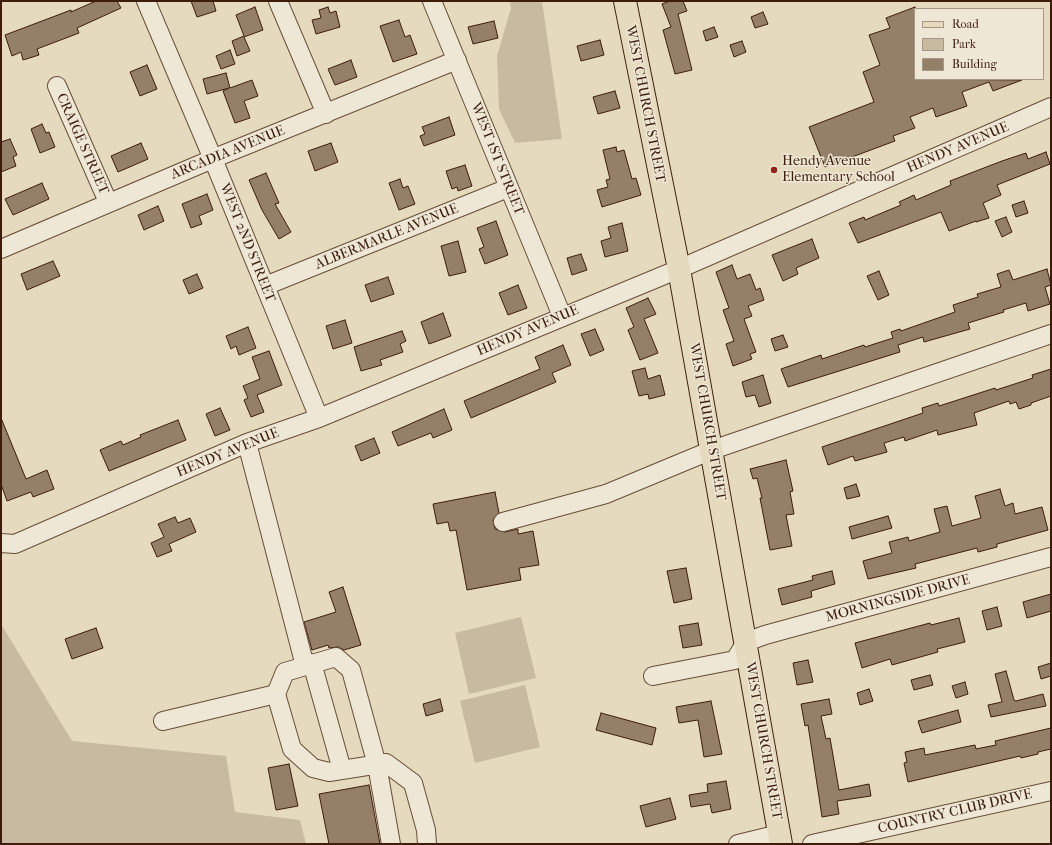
<!DOCTYPE html>
<html>
<head>
<meta charset="utf-8">
<style>
  body { margin:0 }
  #map { position:relative; width:1052px; height:845px; overflow:hidden; background:#e5dabe; font-family:"IM FELL French Canon",serif }
  canvas { display:block }
  .frame { position:absolute; inset:0; border:2px solid #3d1c0c; pointer-events:none }
  .legend { position:absolute; left:914px; top:8px; width:130px; height:72px; box-sizing:border-box; background:#eee7d5; border:1px solid #a79685; margin:0; padding:5px 7px; list-style:none; font-size:12px; color:#3d1c0c }
  .legend li { display:flex; align-items:center; gap:8px; height:20px }
  .legend b { width:20px; border:1px solid #a79685 }
</style>
</head>
<body>
<div id="map">
<canvas width="1052" height="845"></canvas>
<div class="frame"></div>
<ul class="legend">
<li><b style="height:5px;background:#e5dabe"></b>Road</li>
<li><b style="height:11px;background:#c8baa0"></b>Park</li>
<li><b style="height:11px;background:#947f69"></b>Building</li>
</ul>
</div>
<script>
const ctx = document.querySelector('canvas').getContext('2d');
ctx.lineJoin = 'round';
function paint(path, color) { ctx.fillStyle = color; ctx.fill(path, 'evenodd'); }
const poly = rows => new Path2D(rows.map(r => 'M' + r).join(''));
function strokePath(path, color, width, dash) { ctx.strokeStyle = color; ctx.lineWidth = width; ctx.lineCap = dash ? 'butt' : 'round'; ctx.setLineDash(dash || []); ctx.stroke(path); }
function label(font, color, halo, rows, align = 'center') {
  ctx.font = font + ' "IM FELL French Canon",serif'; ctx.lineWidth = 3; ctx.setLineDash([]); ctx.textBaseline = 'middle'; ctx.strokeStyle = halo; ctx.fillStyle = color; for (const [text, x, y, turn = 0] of rows) {
    ctx.save(); ctx.translate(x, y); ctx.rotate((+turn || 0) * Math.PI / 180); ctx.textAlign = isNaN(turn) ? turn : align; if (halo) ctx.strokeText(text, 0, 0); ctx.fillText(text, 0, 0); ctx.restore();
  }
}
paint(poly([
  [510,1,542,1,562,139,515,143,499,109,497,56,511,8],
  [521,617,536,678,469,694,455,633],
  [1,624,72,741,226,756,235,812,300,820,306,844,1,844],
  [525,685,540,747,475,763,460,701]
]), '#c8baa0');
const building = poly([
  [96,1,117,1,121,8,77,28,79,33,37,49,39,55,23,60,21,52,12,56,5,35,71,10,71,12,96,1],
  [191,1,213,1,216,11,197,17,191,1],
  [670,1,683,1,687,11,678,14,692,70,675,74,663,30,671,27,662,4,670,1],
  [255,7,263,30,244,37,250,51,237,56,232,41,244,36,236,15,255,7],
  [328,7,330,13,336,11,340,27,316,34,312,20,321,18,319,10,328,7],
  [915,7,915,79,1022,80,993,91,989,82,962,92,967,106,936,117,933,108,910,117,915,128,893,136,895,141,825,167,809,127,874,102,863,72,880,65,869,35,890,28,886,18,915,7],
  [763,12,768,24,755,28,751,17,763,12],
  [399,20,405,37,410,35,417,54,393,62,380,26,399,20],
  [494,21,498,38,473,44,468,27,494,21],
  [714,27,718,37,706,41,703,31,714,27],
  [600,40,604,55,581,61,577,46,600,40],
  [742,41,746,52,734,57,730,45,742,41],
  [230,50,235,64,221,69,216,56,230,50],
  [351,60,357,77,335,85,328,69,351,60],
  [147,65,157,89,140,96,130,72,147,65],
  [226,73,230,88,252,80,258,96,244,101,250,118,235,123,223,91,229,88,207,94,203,79,226,73],
  [615,91,620,108,598,114,593,97,615,91],
  [449,117,455,135,424,146,420,136,425,134,422,127,449,117],
  [42,124,46,133,49,132,55,147,40,153,31,129,42,124],
  [10,139,17,155,13,157,16,166,1,172,1,142,10,139],
  [141,143,148,159,118,172,111,156,141,143],
  [331,143,338,162,315,171,308,151,331,143],
  [616,147,617,152,624,150,632,179,636,178,641,195,602,207,597,190,608,187,606,180,610,179,603,150,616,147],
  [1046,152,1050,164,997,185,1001,195,983,203,989,218,976,222,976,221,949,231,941,212,858,243,849,223,864,217,865,220,901,205,899,202,914,195,916,200,951,185,950,181,1002,161,1026,153,1028,159,1046,152],
  [465,165,472,186,458,191,457,187,452,189,446,171,465,165],
  [266,173,279,203,275,204,291,232,279,239,262,210,249,180,266,173],
  [400,179,403,188,408,186,415,204,399,210,389,183,400,179],
  [42,183,49,199,13,215,5,199,42,183],
  [207,194,213,210,199,216,202,224,191,228,182,204,207,194],
  [1024,201,1028,213,1016,217,1012,205,1024,201],
  [158,206,164,221,144,230,138,215,158,206],
  [1006,217,1012,232,1002,237,995,221,1006,217],
  [496,221,508,255,485,264,479,249,484,247,477,228,496,221],
  [622,223,628,251,605,257,601,241,611,238,608,227,622,223],
  [812,239,819,258,796,268,798,274,783,281,772,255,812,239],
  [458,241,466,272,449,276,441,246,458,241],
  [581,254,587,270,572,275,567,258,581,254],
  [53,261,60,276,27,290,21,274,53,261],
  [732,265,737,279,750,274,756,290,760,288,764,300,748,306,752,316,744,319,756,352,750,354,752,359,733,366,726,344,734,341,723,310,729,308,716,272,732,265],
  [1047,269,1051,285,1045,287,1050,304,1028,311,1026,303,1003,310,1004,312,968,323,970,329,924,342,923,337,898,345,900,352,788,387,781,369,821,355,822,359,864,345,865,347,893,338,891,332,900,329,901,331,955,312,953,305,978,297,977,294,1001,287,997,274,1009,270,1013,280,1047,269],
  [879,271,889,295,878,300,867,276,879,271],
  [197,274,203,288,189,294,183,280,197,274],
  [388,277,394,294,371,302,365,285,388,277],
  [518,285,527,308,508,315,499,293,518,285],
  [648,298,656,314,644,319,658,353,640,360,628,330,634,327,626,308,648,298],
  [443,313,451,336,429,344,421,322,443,313],
  [345,320,352,343,333,349,326,326,345,320],
  [248,327,256,348,239,355,236,346,231,349,226,336,248,327],
  [595,329,604,350,590,356,581,334,595,329],
  [402,331,406,341,400,344,403,352,380,360,382,365,361,371,354,347,402,331],
  [783,335,788,347,775,351,771,339,783,335],
  [563,345,571,365,552,373,556,382,471,418,464,401,540,369,535,357,563,345],
  [269,351,282,385,257,395,264,412,251,417,244,400,248,398,243,386,260,379,252,357,269,351],
  [645,368,648,379,660,375,665,395,649,399,648,394,639,396,632,371,645,368],
  [1051,369,1051,396,1031,403,1031,405,1019,409,1016,402,1010,404,1009,401,974,413,977,425,938,435,937,430,905,441,904,437,884,443,887,452,855,461,853,456,828,465,822,447,923,413,922,408,938,403,939,406,995,388,996,390,1033,378,1032,375,1051,369],
  [763,375,771,403,759,407,755,395,746,397,742,382,763,375],
  [220,408,230,430,215,436,206,414,220,408],
  [444,409,452,430,433,438,431,433,398,446,392,432,444,409],
  [1,418,26,479,47,470,54,489,33,497,31,492,7,501,1,484,1,418],
  [178,420,186,440,109,471,100,450,121,441,123,445,141,437,140,435,178,420],
  [374,438,380,453,361,461,355,446,374,438],
  [786,460,793,491,790,492,794,514,786,515,792,546,770,550,760,498,762,498,757,478,753,479,750,469,786,460],
  [856,484,860,496,847,499,844,488,856,484],
  [1000,489,1005,506,1013,503,1015,514,1042,507,1048,530,997,544,997,547,978,552,977,548,915,564,916,568,868,579,863,561,892,553,889,542,908,537,909,541,940,532,934,509,947,506,952,526,981,518,975,496,1000,489],
  [495,492,499,513,493,520,495,529,505,532,518,529,518,534,533,531,539,565,519,568,521,580,467,590,456,530,450,531,448,522,437,524,433,504,495,492],
  [888,516,892,528,852,539,849,527,888,516],
  [175,517,178,523,190,518,196,532,169,544,172,551,157,557,151,543,164,537,158,524,175,517],
  [686,568,692,599,674,603,667,571,686,568],
  [832,571,835,584,811,591,812,597,782,605,778,589,813,580,812,576,832,571],
  [343,587,361,645,344,650,338,647,329,648,328,645,312,650,304,622,336,612,329,592,343,587],
  [1051,594,1051,611,1027,618,1023,602,1051,594],
  [997,607,1002,626,987,630,982,611,997,607],
  [959,618,965,642,937,649,938,652,892,665,890,659,862,668,855,643,930,623,931,625,959,618],
  [698,623,702,645,683,648,679,626,698,623],
  [96,628,103,648,72,659,65,639,96,628],
  [808,660,813,682,797,685,793,663,808,660],
  [1051,663,1051,676,1041,679,1038,667,1051,663],
  [1006,671,1014,700,1016,701,1043,694,1046,706,991,717,988,705,1002,702,995,674,1006,671],
  [930,675,933,685,914,690,911,680,930,675],
  [965,682,968,694,956,698,952,686,965,682],
  [869,689,873,701,860,705,857,693,869,689],
  [440,699,443,711,426,716,423,704,440,699],
  [829,699,832,714,821,716,826,739,830,738,839,790,869,784,871,796,837,801,839,814,822,817,808,725,805,726,801,704,829,699],
  [711,701,722,754,704,757,698,720,679,723,676,707,711,701],
  [958,710,961,722,922,733,918,721,958,710],
  [601,713,656,728,652,745,596,730,601,713],
  [1051,728,1051,749,1038,752,1038,754,1021,758,1020,756,908,782,904,763,907,762,905,752,924,748,925,755,975,745,976,749,996,745,995,741,1051,728],
  [289,764,298,806,276,810,268,768,289,764],
  [726,781,731,809,712,813,710,804,691,807,689,795,708,792,707,784,726,781],
  [369,785,380,844,329,844,319,794,369,785],
  [670,798,676,819,646,827,640,806,670,798]
]);
paint(building, '#947f69');
strokePath(building, '#3d1c0c', 1);
const minor = poly([
  [146,1,213,159,319,418],
  [278,1,326,114],
  [432,1,562,316],
  [57,86,108,202],
  [1,249,222,155,457,60],
  [265,286,508,188],
  [247,443,305,666],
  [503,522,606,494,712,450,1051,334],
  [1,543,15,544,247,443,319,418,679,269,1051,107],
  [312,663,342,770],
  [653,676,735,660,746,642,765,635,1051,557],
  [276,694,285,672,336,657,351,670,377,765,391,844],
  [163,721,276,694,292,749,313,768,329,772,386,763,413,783,426,830,427,844],
  [738,844,779,834],
  [812,844,1051,791]
]);
const major = poly([
  [625,1,679,269,781,844]
]);
strokePath(minor, '#674c38', 20);
strokePath(major, '#3d1c0c', 24);
strokePath(minor, '#eee7d5', 18);
strokePath(major, '#e5dabe', 22);
for (const [x, y, r, color] of [
  [774,170,4,"#8f2418"]
]) { const dot = new Path2D(); dot.arc(x, y, r, 0, 2 * Math.PI); ctx.fillStyle = color; ctx.fill(dot); strokePath(dot, '#eee7d5', 1.5); }
label('14px', '#3d1c0c', '#eee7d5', [
  ["WEST CHURCH STREET",645,104,79],
  ["CRAIGE STREET",82,144,66],
  ["HENDY AVENUE",958,148,-23],
  ["ARCADIA AVENUE",228,153,-22],
  ["WEST 1ST STREET",497,159,68],
  ["ALBERMARLE AVENUE",387,237,-22],
  ["WEST 2ND STREET",247,243,68],
  ["HENDY AVENUE",528,331,-23],
  ["WEST CHURCH STREET",707,422,80],
  ["HENDY AVENUE",228,453,-22],
  ["MORNINGSIDE DRIVE",898,599,-15],
  ["WEST CHURCH STREET",763,741,80],
  ["COUNTRY CLUB DRIVE",955,812,-13]
]);
label('14px', '#3d1c0c', '#eee7d5', [
  ["Hendy Avenue",782,162],
  ["Elementary School",782,178]
], 'left');
</script>
</body>
</html>
